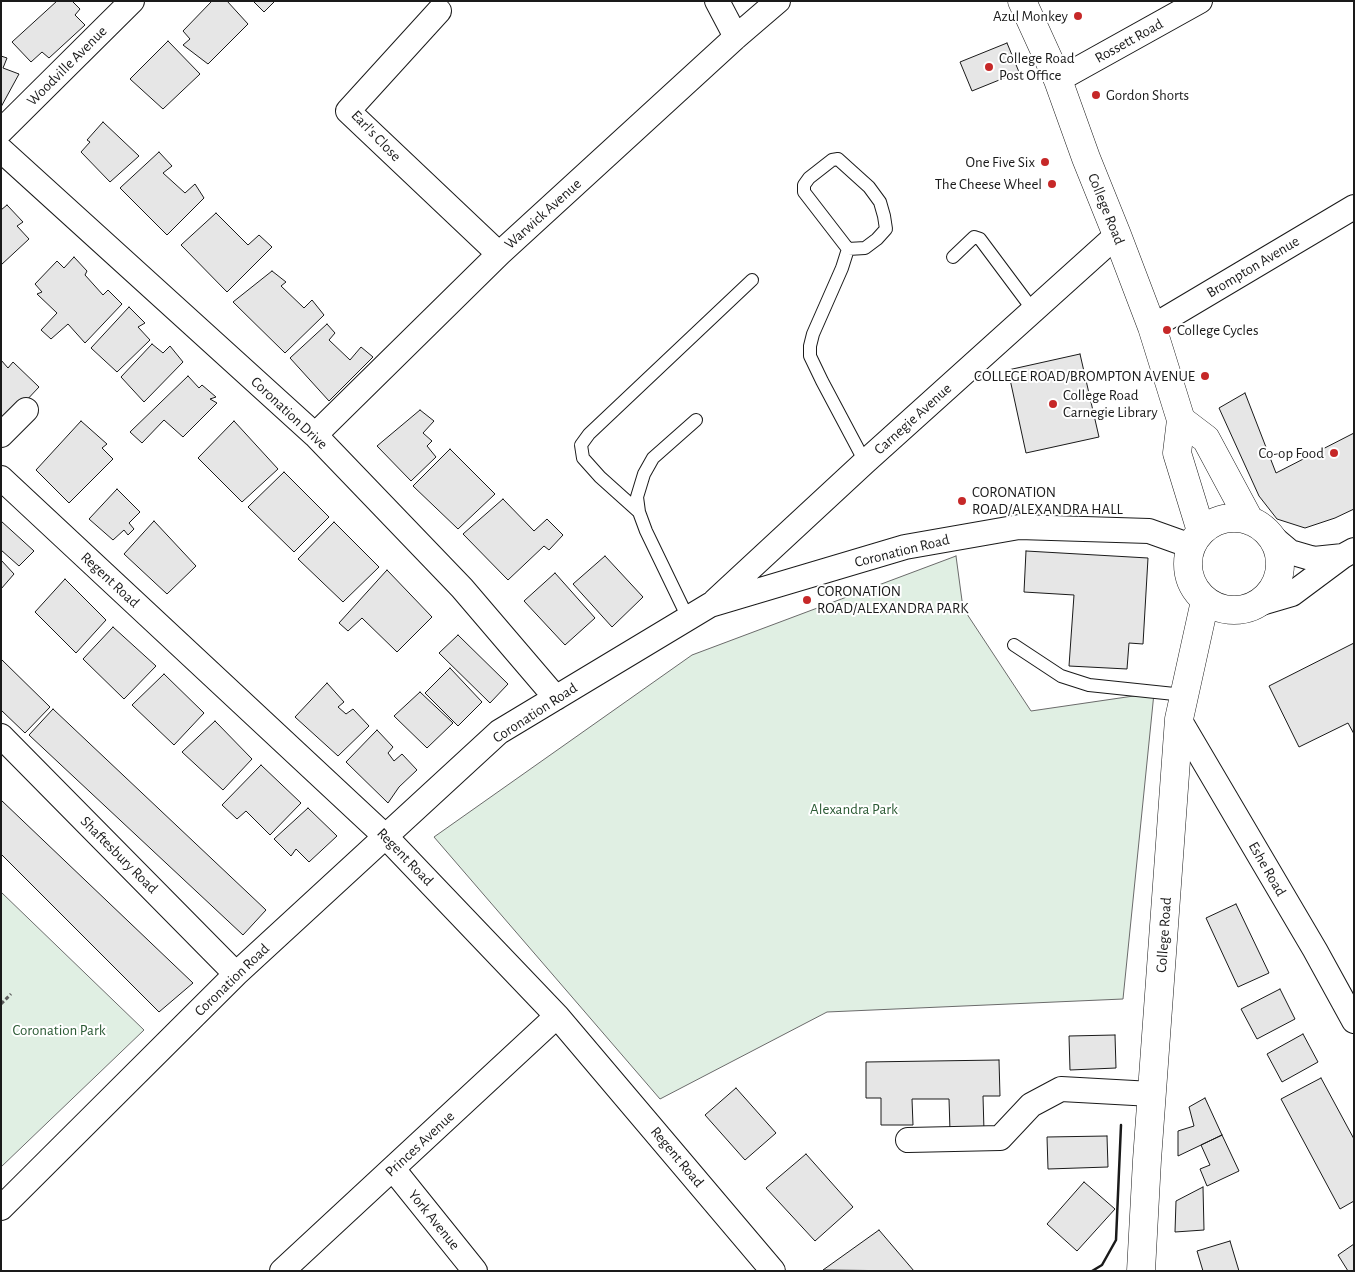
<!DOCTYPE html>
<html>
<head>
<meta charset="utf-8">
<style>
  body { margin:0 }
  #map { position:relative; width:1355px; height:1272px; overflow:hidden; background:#fff; font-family:"Alegreya Sans",sans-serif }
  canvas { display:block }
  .frame { position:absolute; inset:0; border:2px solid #1a1a1a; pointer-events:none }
</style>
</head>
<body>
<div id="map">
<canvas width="1355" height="1272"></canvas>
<div class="frame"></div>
</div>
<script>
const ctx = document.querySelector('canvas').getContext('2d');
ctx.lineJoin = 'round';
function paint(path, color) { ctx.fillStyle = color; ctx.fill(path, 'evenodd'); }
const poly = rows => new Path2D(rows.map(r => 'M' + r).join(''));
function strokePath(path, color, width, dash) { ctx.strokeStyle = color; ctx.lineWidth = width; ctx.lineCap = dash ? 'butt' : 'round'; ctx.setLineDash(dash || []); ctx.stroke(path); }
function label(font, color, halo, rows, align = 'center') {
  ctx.font = font + ' "Alegreya Sans",sans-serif'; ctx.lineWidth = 4; ctx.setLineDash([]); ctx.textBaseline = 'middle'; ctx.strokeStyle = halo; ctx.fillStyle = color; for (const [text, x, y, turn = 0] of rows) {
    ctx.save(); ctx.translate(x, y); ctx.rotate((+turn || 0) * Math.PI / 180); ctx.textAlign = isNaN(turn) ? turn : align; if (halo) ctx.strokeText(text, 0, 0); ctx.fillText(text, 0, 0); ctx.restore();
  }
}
const green = poly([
  [956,556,963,608,1031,711,1154,693,1123,999,827,1012,660,1099,434,837,692,655,956,556],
  [1,892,144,1030,1,1167,1,892]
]);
paint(green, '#e0efe3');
strokePath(green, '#6a6a6a', 1);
const building = poly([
  [57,1,72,1,80,9,75,15,85,25,49,58,42,52,31,62,12,42,57,1],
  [212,1,227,1,248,24,208,64,183,45,190,39,183,31,212,1],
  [253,1,275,1,264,12,253,1],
  [168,41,200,74,163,109,130,79,168,41],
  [1007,43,1019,72,972,91,960,62,1007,43],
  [1,56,7,58,3,68,19,74,1,107,1,56],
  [103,122,139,156,110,182,81,152,90,142,87,140,103,122],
  [159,152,172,166,163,173,185,193,195,184,204,198,167,235,120,188,159,152],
  [7,205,23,222,17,226,29,239,1,265,1,210,7,205],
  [216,213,248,245,259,235,272,247,227,292,181,245,216,213],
  [74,257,87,271,85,275,103,295,108,290,122,304,85,343,68,324,51,339,41,330,57,313,37,294,42,292,35,284,57,261,64,268,74,257],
  [272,271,286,282,281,286,304,308,312,300,324,315,285,353,233,302,272,271],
  [129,307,145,323,138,327,150,340,117,372,91,348,129,307],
  [327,324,335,333,329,340,350,360,361,347,373,357,329,401,290,358,327,324],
  [152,344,163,353,170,346,183,362,144,402,121,377,152,344],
  [1080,354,1099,437,1026,453,1008,370,1080,354],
  [1,360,8,368,13,362,39,387,7,421,1,416,1,360],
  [188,376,199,388,202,385,216,397,210,399,217,403,183,437,164,420,142,443,130,432,188,376],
  [1245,393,1276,473,1354,433,1354,509,1335,518,1305,528,1277,519,1259,496,1219,408,1245,393],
  [420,410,434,421,423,433,432,441,427,446,436,457,411,481,377,446,420,410],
  [81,421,107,444,102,448,113,459,69,503,36,470,81,421],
  [234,421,278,469,242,502,198,458,234,421],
  [450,449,495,494,458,529,413,486,450,449],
  [284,472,329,517,294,552,248,507,284,472],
  [117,489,140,512,129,523,134,529,128,535,124,530,113,540,89,519,117,489],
  [503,499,534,531,547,519,563,535,549,550,544,546,508,580,463,534,503,499],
  [1,521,34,551,19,566,1,550,1,521],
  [154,521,196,566,167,594,124,554,154,521],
  [334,522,379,567,343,602,298,559,334,522],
  [1026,551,1148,558,1143,644,1129,643,1127,669,1069,666,1074,595,1024,592,1026,551],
  [605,556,643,597,612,627,573,584,605,556],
  [1,560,14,574,1,589,1,560],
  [387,570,432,617,397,652,362,618,348,631,339,623,387,570],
  [555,573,595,618,565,645,524,601,555,573],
  [65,579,106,620,76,653,35,612,65,579],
  [113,627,156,666,124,699,83,659,113,627],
  [458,635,508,684,490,703,439,653,458,635],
  [1354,643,1354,734,1348,723,1299,747,1269,686,1354,643],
  [1,659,50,707,25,733,1,710,1,659],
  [450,668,482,702,458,726,425,693,450,668],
  [164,674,204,713,174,745,132,705,164,674],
  [327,683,344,702,338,707,346,714,353,709,369,726,338,756,295,717,327,683],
  [420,692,453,723,427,748,394,716,420,692],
  [53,709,266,910,243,935,29,735,53,709],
  [215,721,252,759,223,790,182,752,215,721],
  [377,730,393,747,388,753,394,761,402,754,417,770,399,787,388,803,346,762,377,730],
  [261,765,301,803,270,835,246,811,237,819,222,805,261,765],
  [1,800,193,983,159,1012,1,854,1,800],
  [308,808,337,836,309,862,296,849,291,856,274,839,308,808],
  [1236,904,1269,973,1238,987,1206,918,1236,904],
  [1280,989,1295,1019,1257,1039,1241,1009,1280,989],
  [1303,1034,1318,1062,1282,1082,1267,1054,1303,1034],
  [1115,1035,1116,1068,1070,1070,1069,1036,1115,1035],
  [999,1060,1000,1096,983,1096,984,1131,950,1131,949,1099,912,1099,913,1125,881,1125,881,1098,866,1098,866,1062,999,1060],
  [1321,1078,1354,1139,1354,1201,1340,1209,1281,1099,1321,1078],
  [736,1088,776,1133,745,1160,705,1115,736,1088],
  [1205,1098,1222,1135,1178,1156,1178,1131,1194,1126,1189,1107,1205,1098],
  [1222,1135,1239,1171,1207,1186,1200,1169,1210,1165,1201,1145,1222,1135],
  [1107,1136,1108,1167,1048,1169,1047,1137,1107,1136],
  [806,1154,853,1207,815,1241,766,1188,806,1154],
  [1084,1182,1115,1209,1077,1251,1047,1224,1084,1182],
  [1203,1187,1204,1230,1175,1232,1176,1201,1203,1187],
  [879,1230,914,1271,823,1270,879,1230],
  [1230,1241,1239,1271,1203,1271,1197,1251,1230,1241],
  [1354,1244,1354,1271,1348,1271,1338,1255,1354,1244]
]);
paint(building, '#e6e6e6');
strokePath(building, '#1a1a1a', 1);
const lane = poly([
  [838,159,869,187,880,202,884,216,886,229,877,239,865,248,848,249,804,192,804,185,809,178,832,160,838,159],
  [848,249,842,268,813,334,810,346,810,356,822,381,865,462],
  [953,257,974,237,980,239,1033,310],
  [639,512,600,477,583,458,581,445,589,434,752,280],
  [688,618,646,531,639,512,637,497,644,474,653,458,696,420],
  [1014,645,1061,676,1089,685,1184,695]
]);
const street = poly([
  [717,1,736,37],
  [439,11,348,111,499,254],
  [1058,80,1200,1],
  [1,131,132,1],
  [1,150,315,435,462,588,556,698],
  [1152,327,1354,207],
  [1,435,26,410],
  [315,435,499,254,736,37,778,1],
  [1,478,386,837,557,1016,773,1271],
  [1271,536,1290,552,1314,559,1343,556],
  [715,601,865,462,1117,235],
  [1258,604,1292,594,1343,556,1354,550],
  [1179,719,1315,950,1354,1021],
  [1,736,236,974],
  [908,1140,1000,1138,1031,1105,1061,1089,1152,1094],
  [393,1169,475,1271],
  [1,1208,236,974,499,732,710,605,905,547,1019,527,1149,531,1191,546],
  [282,1271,557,1016]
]);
const secondary = poly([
  [1022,1,1058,80,1086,158,1117,235,1152,327,1181,420,1177,453,1201,531],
  [1181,420,1206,439,1250,521],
  '1188 564a46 46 0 1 1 92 0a46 46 0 1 1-92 0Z',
  [1141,1271,1147,1160,1179,719,1205,601]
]);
strokePath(lane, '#1a1a1a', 14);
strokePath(street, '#1a1a1a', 26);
strokePath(secondary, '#1a1a1a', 29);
strokePath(poly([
  [1,1004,11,994]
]), '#5f5f5f', 3, [4, 2.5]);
strokePath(lane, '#fff', 12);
strokePath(street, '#fff', 24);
strokePath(secondary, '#fff', 28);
strokePath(poly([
  [1092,1271,1102,1265,1116,1240,1121,1125]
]), '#1a1a1a', 2.5);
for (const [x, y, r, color] of [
  [1078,16,5,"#c62828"],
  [989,67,5,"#c62828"],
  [1096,95,5,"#c62828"],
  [1045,162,5,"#c62828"],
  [1052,184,5,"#c62828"],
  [1167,330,5,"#c62828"],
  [1205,376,5,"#c62828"],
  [1053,404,5,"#c62828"],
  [1334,453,5,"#c62828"],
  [962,501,5,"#c62828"],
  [807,600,5,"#c62828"]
]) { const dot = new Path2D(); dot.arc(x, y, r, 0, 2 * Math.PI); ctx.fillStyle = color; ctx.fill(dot); strokePath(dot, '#fff', 2); }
label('15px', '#1a1a1a', '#fff', [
  ["Azul Monkey",1068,16,"right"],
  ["College Road",999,58],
  ["Post Office",999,75],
  ["Gordon Shorts",1106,95],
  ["One Five Six",1035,162,"right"],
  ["The Cheese Wheel",1042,184,"right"],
  ["College Cycles",1177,330],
  ["COLLEGE ROAD/BROMPTON AVENUE",1195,376,"right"],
  ["College Road",1063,395],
  ["Carnegie Library",1063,412],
  ["Co-op Food",1324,453,"right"],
  ["CORONATION",972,492],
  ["ROAD/ALEXANDRA HALL",972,509],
  ["CORONATION",817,591],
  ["ROAD/ALEXANDRA PARK",817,608]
], 'left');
label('15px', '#1a1a1a', '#fff', [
  ["Rossett Road",1129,41,-29],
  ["Woodville Avenue",67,66,-45],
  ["Earl's Close",376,136,46],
  ["College Road",1106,209,68],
  ["Warwick Avenue",543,214,-42],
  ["Brompton Avenue",1253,267,-31],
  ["Coronation Drive",289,413,43],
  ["Carnegie Avenue",913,419,-42],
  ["Coronation Road",902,551,-14],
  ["Regent Road",110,580,43],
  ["Coronation Road",535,713,-33],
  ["Shaftesbury Road",119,855,45],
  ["Regent Road",405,857,46],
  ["Eshe Road",1267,869,60],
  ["College Road",1164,935,-86],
  ["Coronation Road",232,980,-44],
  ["Princes Avenue",420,1144,-43],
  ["Regent Road",677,1157,50],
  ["York Avenue",434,1220,51]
]);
label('15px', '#2b5a34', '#fff', [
  ["Alexandra Park",854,809],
  ["Coronation Park",59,1030]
]);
</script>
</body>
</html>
